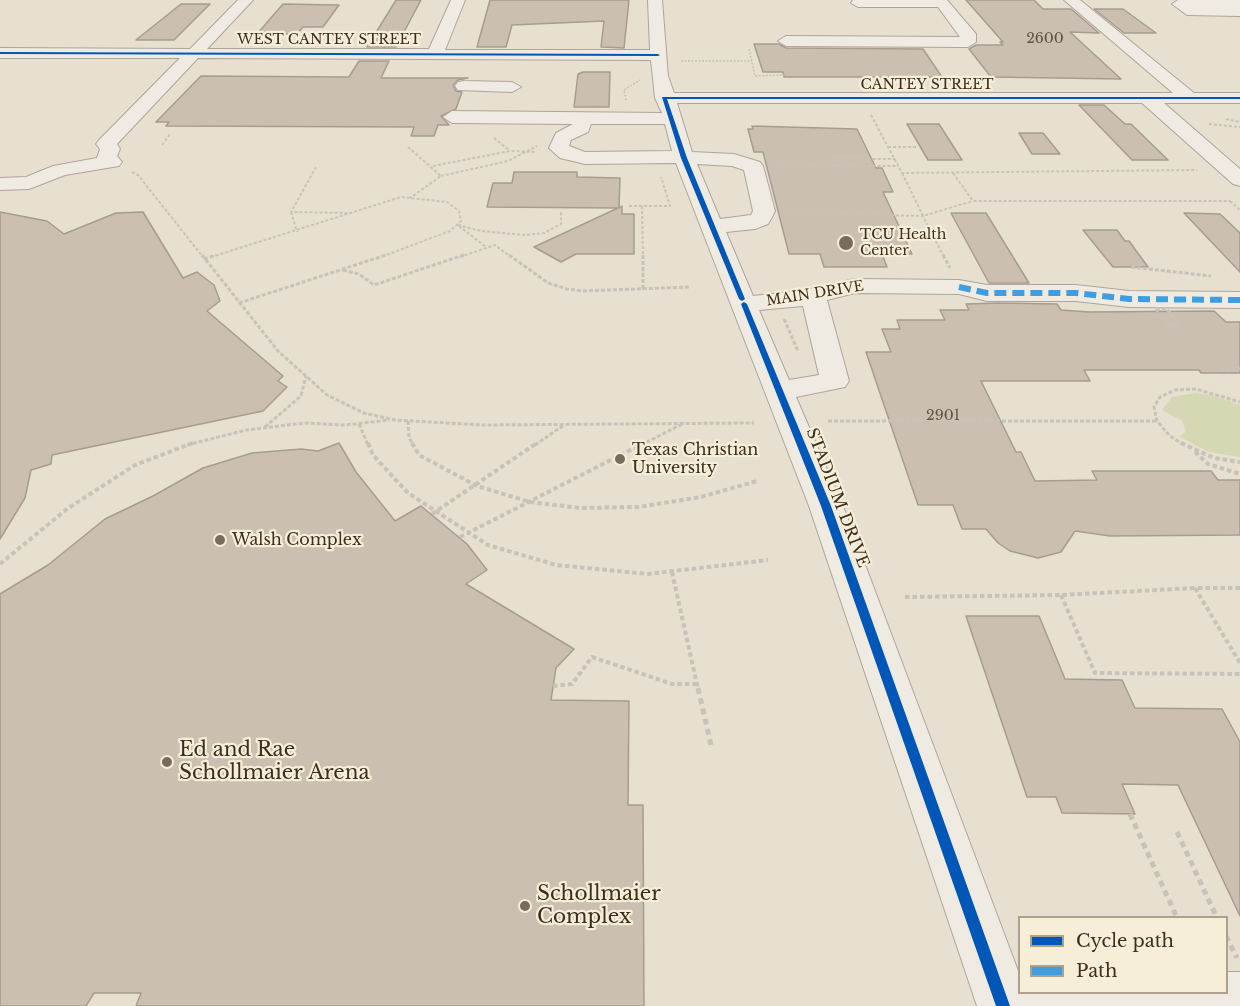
<!DOCTYPE html>
<html>
<head>
<meta charset="utf-8">
<style>
  body { margin:0 }
  #map { position:relative; width:1240px; height:1006px; overflow:hidden; background:#e7e0d1; font-family:"Libre Baskerville",serif }
  canvas { display:block }
  .legend { position:absolute; left:1018px; top:916px; width:210px; height:78px; box-sizing:border-box; background:#f7eed8; border:2px solid #ada18e; margin:0; padding:8px 10px; list-style:none; font-size:18px; color:#3d2e20 }
  .legend li { display:flex; align-items:center; gap:12px; height:30px }
  .legend b { width:30px; border:2px solid #ada18e }
</style>
</head>
<body>
<div id="map">
<canvas width="1240" height="1006"></canvas>
<ul class="legend">
<li><b style="height:8px;background:#0057b8"></b>Cycle path</li>
<li><b style="height:8px;background:#3f9de0"></b>Path</li>
</ul>
</div>
<script>
const ctx = document.querySelector('canvas').getContext('2d');
ctx.lineJoin = 'round';
function paint(path, color) { ctx.fillStyle = color; ctx.fill(path, 'evenodd'); }
const poly = rows => new Path2D(rows.map(r => 'M' + r).join(''));
function strokePath(path, color, width, dash) { ctx.strokeStyle = color; ctx.lineWidth = width; ctx.lineCap = dash ? 'butt' : 'round'; ctx.setLineDash(dash || []); ctx.stroke(path); }
function label(font, color, halo, rows, align = 'center') {
  ctx.font = font + ' "Libre Baskerville",serif'; ctx.lineWidth = 4.5; ctx.setLineDash([]); ctx.textBaseline = 'middle'; ctx.strokeStyle = halo; ctx.fillStyle = color; for (const [text, x, y, turn = 0] of rows) {
    ctx.save(); ctx.translate(x, y); ctx.rotate((+turn || 0) * Math.PI / 180); ctx.textAlign = isNaN(turn) ? turn : align; if (halo) ctx.strokeText(text, 0, 0); ctx.fillText(text, 0, 0); ctx.restore();
  }
}
paint(poly([
  [1196,393,1211,395,1240,405,1240,457,1209,452,1180,437,1186,431,1182,421,1162,410,1172,397]
]), '#d6d7b3');
const building = poly([
  [396,0,421,0,396,47,367,47,396,0],
  [490,0,629,0,624,48,601,47,604,21,512,25,506,47,477,47,490,0],
  [966,0,1034,0,1043,9,1071,9,1099,33,1070,32,1121,79,991,77,969,49,976,45,1003,45,1000,42,1003,42,966,0],
  [181,4,210,4,174,40,136,40,181,4],
  [283,4,339,5,323,27,303,27,297,34,257,34,283,4],
  [1094,9,1123,9,1156,33,1124,33,1094,9],
  [754,44,779,44,786,48,923,49,942,77,784,77,783,72,763,72,754,44],
  [359,61,389,61,381,78,468,78,458,80,453,85,456,91,462,92,456,109,441,116,449,125,438,125,434,136,411,136,414,127,166,126,169,122,156,122,201,76,349,77,359,61],
  [583,72,610,72,609,107,574,107,578,74,583,72],
  [1079,105,1104,105,1125,124,1131,124,1168,160,1132,160,1079,105],
  [907,124,939,124,962,160,928,160,907,124],
  [752,126,857,129,876,168,882,168,893,192,883,192,912,254,882,254,887,267,824,267,820,254,789,254,763,152,754,152,748,129,753,129,752,126],
  [1019,133,1043,133,1060,154,1032,154,1019,133],
  [514,172,577,172,577,177,620,178,619,208,622,206,622,214,634,214,634,254,576,254,561,262,534,247,618,208,487,207,493,183,512,183,514,172],
  [0,212,47,221,64,234,116,213,143,212,183,278,197,272,214,285,220,301,207,311,283,376,278,381,287,387,263,411,52,455,51,464,31,470,25,498,0,539,0,212],
  [951,213,986,213,1029,283,989,283,951,213],
  [1184,213,1220,214,1240,233,1240,272,1184,213],
  [1083,230,1117,230,1125,241,1129,241,1148,267,1113,267,1083,230],
  [1000,303,1057,304,1061,310,1089,312,1214,311,1226,322,1240,322,1240,373,1201,373,1199,370,1084,370,1090,381,981,381,1016,452,1021,452,1035,481,1097,480,1092,471,1211,471,1218,480,1240,480,1240,535,1110,536,1075,531,1061,552,1038,558,1010,551,998,543,986,529,962,529,953,505,918,505,866,352,891,352,882,329,900,329,897,320,945,320,940,310,969,310,966,304,1000,303],
  [339,443,356,472,395,521,421,506,467,544,487,570,466,584,574,649,556,668,551,700,629,701,628,805,643,805,644,1006,136,1006,141,993,94,993,86,1006,0,1006,0,594,48,565,105,519,153,496,203,468,252,453,301,449,318,451,339,443],
  [966,616,1039,616,1065,679,1122,680,1135,708,1222,709,1240,742,1240,916,1178,785,1122,784,1135,814,1062,813,1056,797,1027,797,966,616]
]);
paint(building, '#cbbfb2');
strokePath(building, '#a89c90', 1.5);
const minor = poly([
  [238,0,253,0,207,49,429,49,451,0,465,0,445,50,650,50,648,0,662,0,668,76,674,93,1173,93,1064,0,1080,0,1194,93,1240,93,1240,103,1164,103,1240,169,1240,186,1233,184,1142,103,677,103,692,152,734,154,760,162,763,166,775,211,771,219,768,224,755,229,726,232,753,296,801,291,855,279,959,280,987,285,1076,285,1129,291,1240,292,1240,308,1129,307,1076,301,987,301,959,294,855,293,827,300,849,381,845,387,796,397,843,506,1020,976,1020,992,1226,992,1226,972,1240,972,1240,1006,977,1006,809,506,676,163,585,164,560,158,549,148,556,133,573,124,452,123,443,117,452,111,662,113,655,98,651,60,198,58,117,144,120,149,117,156,122,162,119,166,65,175,29,189,0,190,0,178,26,177,53,166,97,158,100,149,96,144,99,140,180,58,0,58,0,48,190,49,238,0],
  [591,124,665,124,672,151,585,152,569,146,571,140,588,132,591,124],
  [697,164,732,166,744,170,753,211,751,215,720,219,697,164],
  [803,306,819,375,789,380,759,310,803,306],
  [853,0,947,0,976,34,976,42,968,47,786,46,778,41,786,36,960,37,938,7,858,7,851,3,853,0],
  [1178,0,1240,0,1240,16,1187,15,1172,4,1178,0],
  [464,81,512,82,521,87,512,92,458,90,455,86,458,82,464,81]
]);
strokePath(minor, '#ada599', 2);
strokePath(poly([
  [749,49,755,76,784,75],
  [681,61,752,61],
  [626,100,624,90,640,80]
]), '#c8c2b9', 1.5, [2, 1.5]);
strokePath(poly([
  [871,115,902,173,1197,170],
  [1226,119,1240,122],
  [1209,124,1240,127],
  [494,138,509,150],
  [162,145,170,134],
  [408,147,441,176,410,198],
  [888,147,917,147],
  [775,163,793,162,795,166,898,166],
  [433,166,510,151,536,152],
  [837,166,835,159,895,159],
  [316,167,291,212,351,213],
  [132,172,138,175,203,257],
  [902,173,923,216,973,201],
  [953,173,973,201,1230,201],
  [441,176,508,161,537,146],
  [1230,201,1240,210],
  [629,206,670,206,661,177],
  [642,206,643,257],
  [291,212,297,232],
  [786,213,923,216,944,257],
  [458,225,481,231,525,235,544,233,561,224,561,212],
  [459,226,486,247],
  [211,257,401,197,447,202,459,211,461,221,450,231,381,257],
  [460,257,495,245,511,257]
]), '#c8c2b9', 2, [3, 2]);
strokePath(poly([
  [202,255,278,351,327,395,364,413,395,420,482,425,754,423],
  [509,255,548,283,567,289,582,291,690,287],
  [643,255,643,289],
  [943,255,950,268],
  [204,259,216,255],
  [1131,267,1211,276],
  [343,270,359,274,374,285,464,255],
  [239,303,386,255],
  [1156,309,1167,309,1182,327,1169,327,1156,309],
  [784,319,798,351],
  [1220,369,1240,369],
  [408,421,409,437,413,445],
  [828,421,1157,421],
  [359,424,368,445],
  [265,427,301,396,306,376],
  [187,445,246,430,304,423,345,425,389,420],
  [535,445,564,425],
  [641,445,684,423],
  [1184,445,1170,436,1157,421,1154,407,1160,397,1175,390,1196,389,1240,402]
]), '#c8c2b9', 3, [4, 2]);
strokePath(poly([
  [368,443,373,455,408,493,488,545,556,565,648,574,768,560],
  [412,443,419,455,477,486,530,502,580,508,638,507,701,497,757,481],
  [1181,443,1214,458,1240,462],
  [1195,452,1208,464,1240,474],
  [432,514,537,443],
  [460,537,644,443],
  [0,564,67,509,135,465,193,443],
  [672,572,698,689],
  [1240,588,1195,588,1240,663],
  [1061,595,1095,673,1240,674],
  [905,597,1061,595,1195,588],
  [553,686,572,684,592,657,672,684,698,684]
]), '#c8c2b9', 4, [4.5, 3]);
strokePath(poly([
  [698,688,711,745],
  [1130,814,1177,918],
  [1177,832,1217,918],
  [1226,936,1237,958]
]), '#c8c2b9', 5, [6, 4.5]);
paint(minor, '#efebe3');
strokePath(poly([
  [959,287,987,293,1076,293,1129,299,1240,300]
]), '#3f9de0', 6, [12, 6]);
paint(poly([
  [0,52,658,54,660,55,658,56,0,54,0,52],
  [662,97,1240,97,1240,99,667,99,687,158,745,299,742,301,739,299,681,158,662,97],
  [744,302,747,304,831,506,1010,1006,996,1006,821,506,741,304,744,302]
]), '#0057b8');
for (const [x, y, r, color] of [
  [846,243,8,"#786c5e"],
  [620,459,6,"#786c5e"],
  [220,540,6,"#786c5e"],
  [167,762,6,"#786c5e"],
  [525,906,6,"#786c5e"]
]) { const dot = new Path2D(); dot.arc(x, y, r, 0, 2 * Math.PI); ctx.fillStyle = color; ctx.fill(dot); strokePath(dot, '#f7eed8', 2); }
label('14px', '#605244', null, [
  ["2600",1045,39],
  ["2901",943,416]
]);
label('14px', '#3d2e20', '#f7eed8', [
  ["WEST CANTEY STREET",329,40],
  ["CANTEY STREET",927,85],
  ["MAIN DRIVE",815,294,-9]
]);
label('14px', '#3d2e20', '#f7eed8', [
  ["TCU Health",860,235],
  ["Center",860,251]
], 'left');
label('16px', '#3d2e20', '#f7eed8', [
  ["Texas Christian",632,450],
  ["University",632,468],
  ["Walsh Complex",232,540]
], 'left');
label('16px', '#3d2e20', '#f7eed8', [
  ["STADIUM DRIVE",837,498,69]
]);
label('20px', '#3d2e20', '#f7eed8', [
  ["Ed and Rae",179,750],
  ["Schollmaier Arena",179,773],
  ["Schollmaier",537,894],
  ["Complex",537,917]
], 'left');
</script>
</body>
</html>
